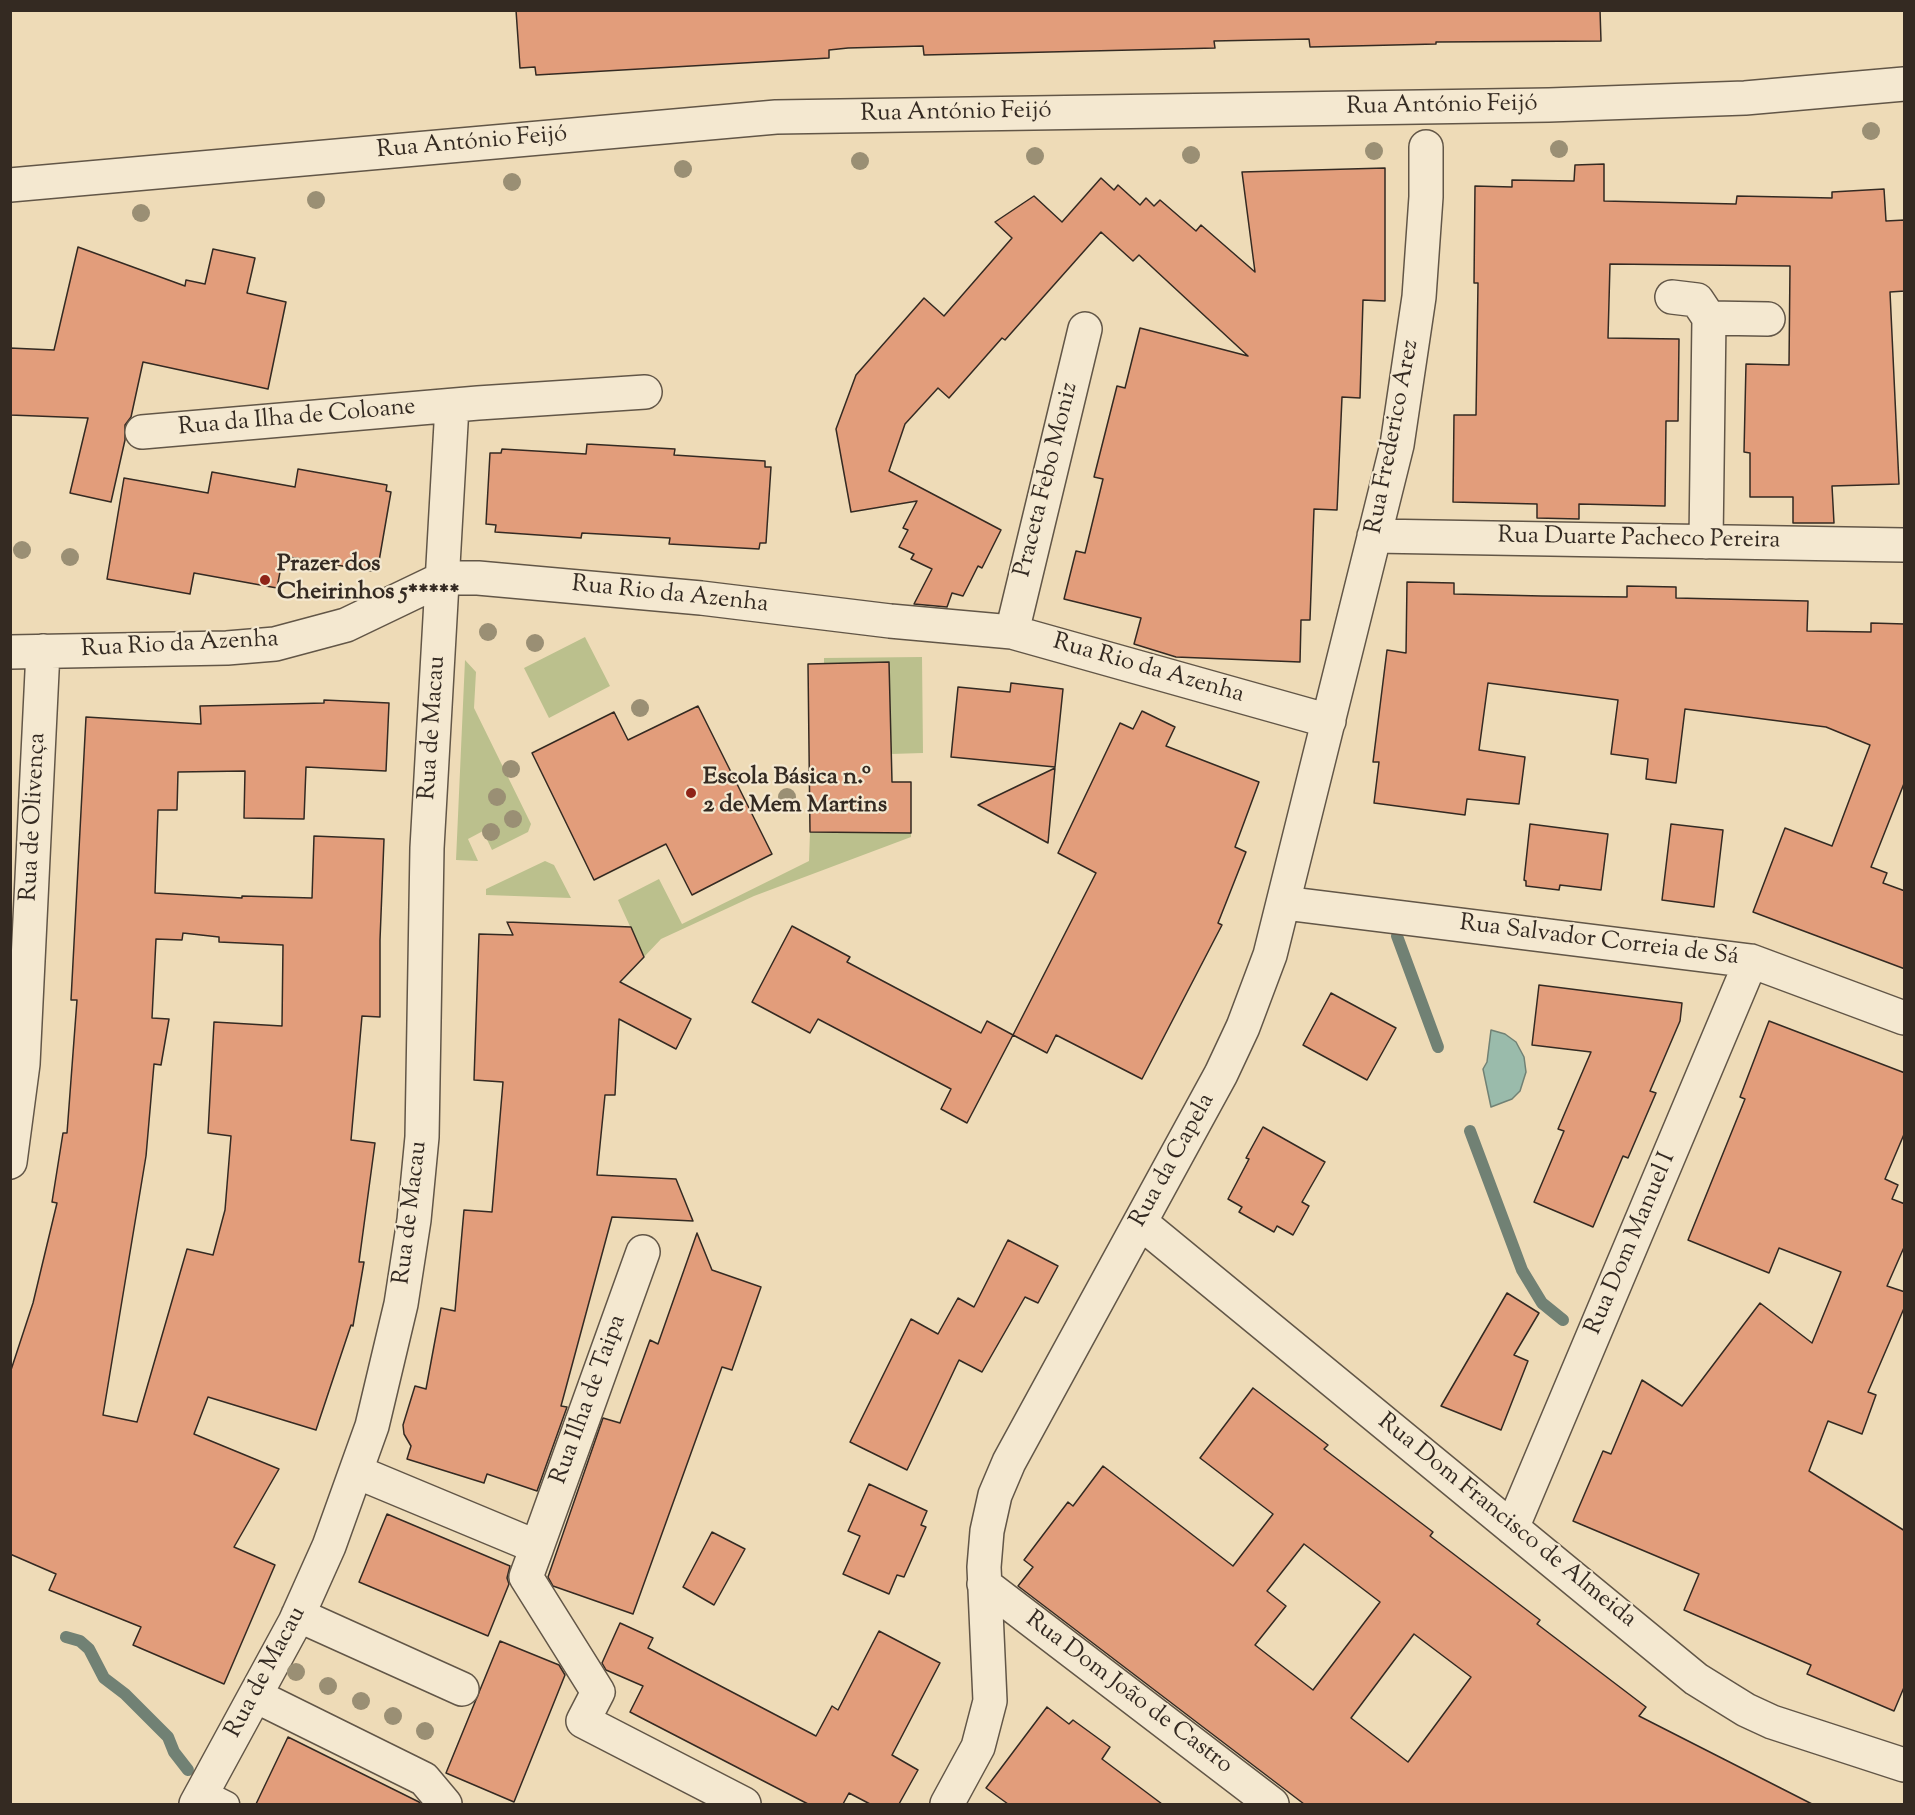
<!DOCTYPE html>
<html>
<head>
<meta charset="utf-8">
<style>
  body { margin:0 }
  #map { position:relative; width:1915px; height:1815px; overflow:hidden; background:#eedbb7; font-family:"Sorts Mill Goudy",serif }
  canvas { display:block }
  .frame { position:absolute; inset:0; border:12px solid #342a22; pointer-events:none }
</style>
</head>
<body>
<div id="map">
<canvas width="1915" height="1815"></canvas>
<div class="frame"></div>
</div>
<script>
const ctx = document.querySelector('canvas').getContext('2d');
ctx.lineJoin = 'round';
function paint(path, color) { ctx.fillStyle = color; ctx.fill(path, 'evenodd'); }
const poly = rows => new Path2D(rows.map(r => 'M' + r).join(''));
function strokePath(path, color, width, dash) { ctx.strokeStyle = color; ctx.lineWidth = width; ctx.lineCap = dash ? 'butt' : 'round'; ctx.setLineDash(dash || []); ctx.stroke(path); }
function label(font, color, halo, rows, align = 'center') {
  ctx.font = font + ' "Sorts Mill Goudy",serif'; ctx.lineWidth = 4.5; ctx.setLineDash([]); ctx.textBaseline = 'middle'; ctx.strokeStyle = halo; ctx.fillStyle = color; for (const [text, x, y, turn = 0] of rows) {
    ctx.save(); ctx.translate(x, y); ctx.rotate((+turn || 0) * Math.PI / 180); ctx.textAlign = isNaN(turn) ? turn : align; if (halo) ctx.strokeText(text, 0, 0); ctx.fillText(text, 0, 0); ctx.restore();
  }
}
paint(poly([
  [585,637,610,686,549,718,524,668],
  [922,657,923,753,891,754,889,663,824,664,824,658],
  [465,660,476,672,474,708,531,824,528,832,492,850,483,831,468,839,478,861,456,860],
  [810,832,911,833,911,837,754,896,661,939,644,957,618,900,659,879,682,924,809,861],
  [545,861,554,865,571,898,486,895,486,889]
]), '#bbc08d');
const water = poly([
  [1491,1030,1505,1034,1516,1042,1524,1057,1526,1072,1520,1091,1512,1099,1491,1107,1483,1069,1487,1062,1491,1030]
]);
paint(water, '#9abbab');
strokePath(water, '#718174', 1.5);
strokePath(poly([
  [1397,936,1438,1047],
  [1470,1131,1522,1270,1542,1303,1563,1320],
  [66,1637,80,1641,89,1649,104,1678,125,1694,168,1737,174,1752,188,1770]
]), '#718174', 12);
const building = poly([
  [516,10,1600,10,1601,41,1436,42,1436,44,1310,47,1309,39,1214,41,1215,48,924,55,923,46,848,48,829,50,829,58,536,75,535,67,520,68,516,10],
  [1604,164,1604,201,1736,204,1737,196,1832,198,1832,192,1884,189,1886,221,1905,220,1905,291,1890,292,1899,484,1832,486,1834,523,1793,523,1793,497,1750,497,1750,453,1744,452,1746,364,1789,365,1790,266,1610,264,1608,338,1679,339,1678,421,1666,421,1665,506,1579,504,1579,519,1537,518,1537,504,1453,502,1454,415,1476,415,1478,283,1474,283,1475,186,1512,187,1512,180,1574,181,1575,165,1604,164],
  [1385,168,1385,301,1363,300,1360,398,1342,397,1337,510,1314,509,1310,620,1301,620,1300,662,1176,657,1134,644,1141,618,1064,599,1076,551,1085,553,1103,479,1094,477,1117,386,1125,388,1140,328,1248,356,1139,255,1133,261,1101,232,1005,340,1002,338,949,398,938,388,905,424,889,471,1001,530,982,568,978,566,963,596,952,593,947,607,914,604,932,569,911,559,914,554,899,547,908,530,903,528,917,501,851,512,836,429,856,375,924,298,944,316,1012,238,995,222,1034,196,1062,222,1101,178,1114,190,1118,185,1140,205,1146,198,1154,206,1160,200,1196,231,1201,225,1255,272,1242,172,1385,168],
  [78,247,185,286,186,280,205,284,213,249,255,258,247,293,286,302,268,389,143,362,131,417,125,425,125,440,111,502,70,493,88,418,10,415,10,348,54,350,78,247],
  [587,444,675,449,674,455,765,461,765,467,771,467,766,543,760,543,759,549,669,544,670,538,582,533,581,538,495,532,496,525,486,524,490,453,501,453,502,449,586,454,587,444],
  [298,469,387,485,386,491,391,492,378,567,373,566,372,571,283,556,277,588,194,573,190,594,107,579,124,478,208,493,212,472,295,487,298,469],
  [1407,582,1454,583,1454,594,1542,596,1627,597,1627,586,1676,587,1676,598,1808,601,1807,631,1871,632,1871,623,1905,624,1905,781,1871,867,1887,873,1883,883,1905,891,1905,969,1753,912,1785,828,1832,846,1870,745,1826,727,1685,709,1676,783,1646,779,1648,759,1611,754,1618,700,1488,683,1479,750,1525,757,1519,804,1467,799,1465,815,1374,803,1379,762,1373,762,1387,650,1406,653,1407,582],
  [889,662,892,782,911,782,911,833,810,832,808,664,889,662],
  [1011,683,1063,689,1055,767,951,757,958,687,1010,692,1011,683],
  [324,700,389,703,386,771,306,767,304,819,244,818,245,771,178,772,177,810,158,810,155,893,242,898,242,896,312,898,314,836,384,839,380,940,380,1017,362,1016,351,1140,375,1143,359,1262,364,1262,353,1326,351,1325,316,1430,208,1397,194,1434,279,1469,234,1547,275,1565,224,1684,133,1645,141,1627,49,1590,56,1574,10,1554,10,1373,33,1303,57,1203,52,1202,63,1133,67,1133,77,1000,71,1000,86,717,201,724,200,706,324,703,324,700],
  [183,933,219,937,219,942,283,945,282,1026,214,1022,208,1133,231,1136,225,1210,213,1255,187,1249,137,1422,103,1415,146,1156,154,1064,161,1065,169,1019,152,1018,156,939,182,940,183,933],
  [698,706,772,854,692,895,666,844,594,880,532,753,614,712,628,740,698,706],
  [1142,711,1175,727,1166,746,1259,782,1235,847,1246,852,1218,923,1222,925,1142,1079,1056,1035,1047,1053,1013,1035,967,1123,941,1109,951,1089,818,1019,810,1033,752,1002,792,926,850,957,847,962,981,1033,987,1021,1013,1035,1096,873,1058,853,1120,723,1133,729,1142,711],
  [1055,768,1048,843,978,805,1055,768],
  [1530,824,1608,834,1601,890,1560,885,1559,890,1526,886,1526,881,1524,880,1530,824],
  [1671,824,1723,830,1714,907,1662,900,1671,824],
  [507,922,631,927,644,957,620,982,691,1019,676,1049,619,1019,615,1095,605,1095,597,1175,676,1179,693,1221,612,1217,561,1406,567,1407,537,1491,487,1474,484,1483,407,1459,411,1446,404,1434,403,1425,415,1386,426,1389,441,1308,455,1311,464,1210,492,1212,503,1082,474,1080,479,934,513,935,507,922],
  [1539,985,1682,1003,1680,1021,1650,1091,1656,1093,1628,1158,1623,1156,1593,1227,1534,1202,1564,1131,1558,1129,1591,1052,1532,1045,1539,985],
  [1331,993,1396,1028,1367,1080,1303,1045,1331,993],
  [1769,1021,1905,1073,1905,1132,1885,1179,1898,1185,1892,1199,1905,1204,1905,1245,1887,1286,1905,1292,1905,1306,1868,1392,1876,1395,1862,1434,1828,1421,1809,1471,1905,1531,1905,1685,1894,1711,1807,1674,1811,1665,1684,1610,1699,1574,1573,1521,1603,1451,1611,1454,1642,1380,1682,1406,1760,1303,1812,1343,1841,1272,1779,1248,1769,1273,1688,1240,1745,1099,1740,1097,1769,1021],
  [1263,1127,1325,1162,1302,1202,1309,1206,1293,1235,1277,1226,1274,1232,1239,1212,1242,1207,1228,1199,1249,1159,1246,1158,1263,1127],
  [697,1233,712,1270,761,1287,732,1370,722,1367,633,1614,553,1586,548,1577,603,1418,620,1423,650,1340,658,1344,697,1233],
  [1008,1240,1058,1266,1038,1303,1025,1297,982,1372,959,1360,907,1470,850,1442,911,1319,938,1334,958,1298,974,1307,1008,1240],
  [1507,1293,1539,1313,1514,1355,1528,1361,1501,1430,1441,1406,1507,1293],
  [1253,1388,1328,1445,1324,1449,1433,1532,1430,1536,1540,1620,1537,1624,1646,1707,1639,1716,1812,1804,1304,1804,1018,1586,1033,1567,1024,1560,1068,1502,1073,1506,1103,1466,1233,1566,1273,1514,1200,1458,1253,1388],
  [1304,1544,1380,1602,1313,1690,1255,1645,1286,1606,1267,1591,1304,1544],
  [1414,1634,1471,1677,1408,1762,1351,1718,1414,1634],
  [869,1484,927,1511,921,1525,926,1527,904,1577,897,1575,889,1594,843,1574,860,1536,848,1531,869,1484],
  [387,1514,510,1566,507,1578,509,1584,488,1636,359,1582,387,1514],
  [712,1532,745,1549,714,1605,683,1587,712,1532],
  [620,1623,653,1638,648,1648,816,1736,832,1706,838,1710,879,1631,940,1663,892,1755,918,1770,899,1804,870,1804,849,1793,843,1804,808,1804,630,1712,643,1686,606,1670,602,1663,620,1623],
  [500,1641,559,1665,565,1675,514,1802,446,1773,500,1641],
  [1047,1707,1069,1724,1073,1720,1110,1747,1102,1759,1162,1804,1008,1804,986,1788,1047,1707],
  [288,1737,419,1802,421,1804,256,1804,288,1737]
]);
paint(building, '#e29d7b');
strokePath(building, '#342a22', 1.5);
const service = poly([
  [203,1792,227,1804]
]);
const minor = poly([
  [1672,297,1697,300,1709,318,1706,542],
  [1709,318,1768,319],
  [142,432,478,403,645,392],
  [1374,536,1904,545],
  [1012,632,1085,329],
  [10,652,227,648,275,644,346,625,444,578,478,578,701,598,890,621,1012,632,1329,721],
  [1284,903,1751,961,1904,1018],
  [10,1162,23,1064,43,651],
  [1140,1222,1696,1679,1746,1710,1772,1722,1904,1765],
  [357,1472,537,1547,526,1577,598,1692,583,1721,744,1804],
  [1512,1528,1751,961],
  [537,1547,643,1252],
  [984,1584,1272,1804],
  [298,1615,462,1689],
  [256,1696,424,1779,445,1804],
  [196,1804,295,1622,329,1546,372,1426,401,1304,414,1220,422,1137,427,848,452,406],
  [947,1804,978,1747,990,1701,984,1567,987,1531,995,1495,1009,1462,1221,1074,1243,1027,1270,955,1397,445,1419,297,1426,197,1426,147]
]);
const tertiary = poly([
  [10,185,776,117,1549,105,1745,98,1904,84]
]);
strokePath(service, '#625647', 27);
strokePath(minor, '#625647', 36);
strokePath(tertiary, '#625647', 36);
strokePath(service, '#f4e8d0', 24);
strokePath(minor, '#f4e8d0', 33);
strokePath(tertiary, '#f4e8d0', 33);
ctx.fillStyle = '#9a8f74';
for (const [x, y] of [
  [1871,131],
  [1559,149],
  [1374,151],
  [1191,155],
  [1035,156],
  [860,161],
  [683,169],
  [512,182],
  [316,200],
  [141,213],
  [22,550],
  [70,557],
  [488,632],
  [535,643],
  [640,708],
  [511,769],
  [497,797],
  [787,797],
  [513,819],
  [491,832],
  [296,1672],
  [328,1686],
  [361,1701],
  [393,1716],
  [425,1731]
]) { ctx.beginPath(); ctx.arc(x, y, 9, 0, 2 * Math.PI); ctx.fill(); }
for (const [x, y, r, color] of [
  [265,580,6,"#8f2418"],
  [691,793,6,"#8f2418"]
]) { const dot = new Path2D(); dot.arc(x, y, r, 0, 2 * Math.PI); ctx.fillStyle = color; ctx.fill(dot); strokePath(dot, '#f4e8d0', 2); }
label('24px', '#342a22', '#f4e8d0', [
  ["Rua António Feijó",1442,107,-1],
  ["Rua António Feijó",956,114,-1],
  ["Rua António Feijó",472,144,-5],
  ["Rua da Ilha de Coloane",297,419,-5],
  ["Rua Frederico Arez",1394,437,-79],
  ["Praceta Febo Moniz",1048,480,-76],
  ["Rua Duarte Pacheco Pereira",1639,540,1],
  ["Rua Rio da Azenha",670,596,6],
  ["Rua Rio da Azenha",180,646,-3],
  ["Rua Rio da Azenha",1148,670,16],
  ["Rua de Macau",434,728,-86],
  ["Rua de Olivença",35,817,-87],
  ["Rua Salvador Correia de Sá",1599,942,7],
  ["Rua da Capela",1174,1161,-61],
  ["Rua de Macau",412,1213,-83],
  ["Rua Dom Manuel I",1632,1244,-67],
  ["Rua Ilha de Taipa",590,1400,-70],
  ["Rua Dom Francisco de Almeida",1506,1522,39],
  ["Rua de Macau",267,1673,-62],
  ["Rua Dom João de Castro",1128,1694,37]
]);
label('bold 24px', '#342a22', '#f4e8d0', [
  ["Prazer dos",277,566],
  ["Cheirinhos 5*****",277,594],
  ["Escola Básica n.º",703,779],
  ["2 de Mem Martins",703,807]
], 'left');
</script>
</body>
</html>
